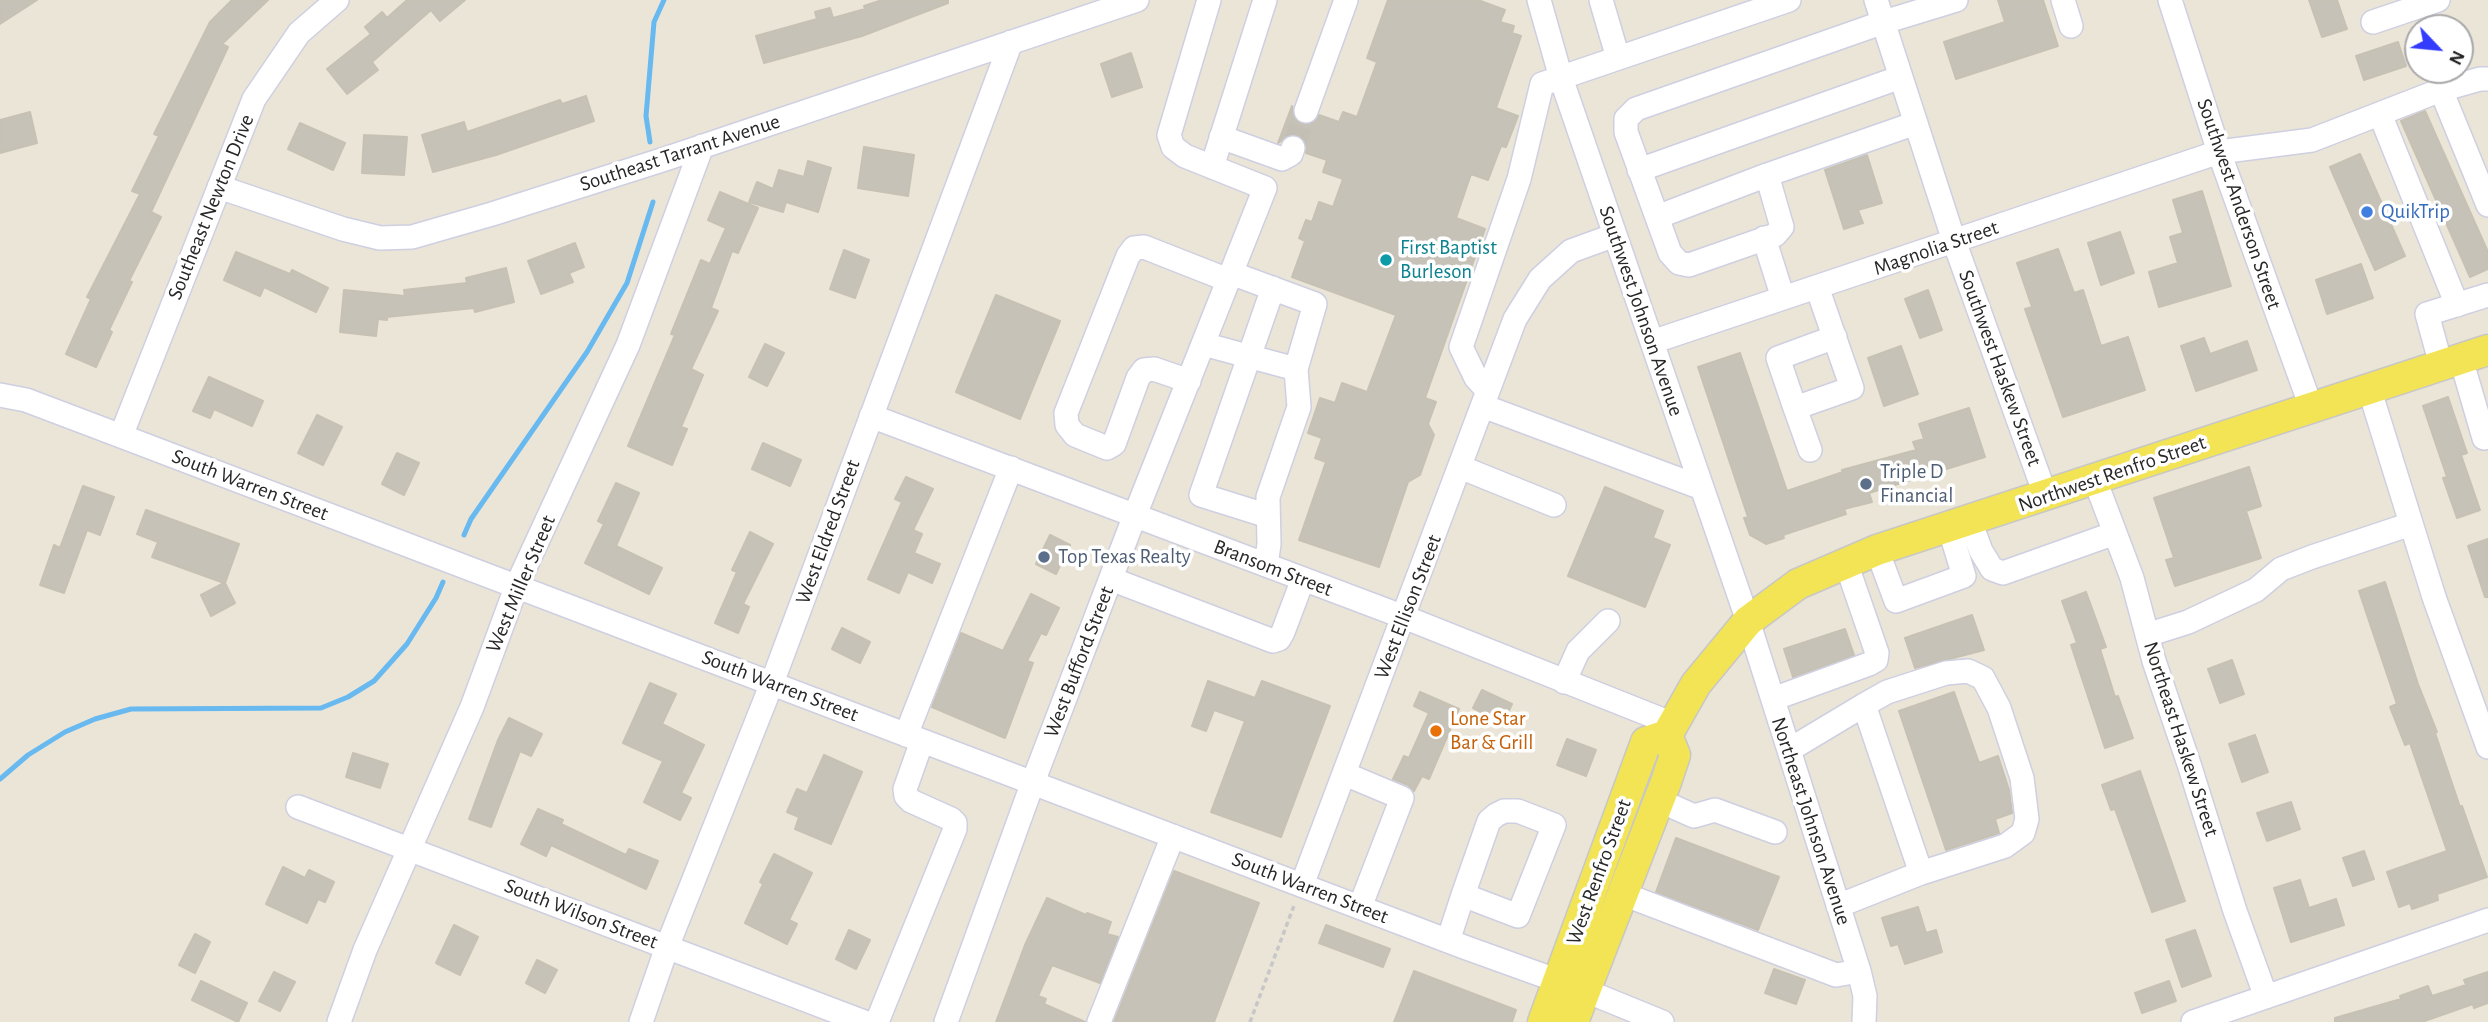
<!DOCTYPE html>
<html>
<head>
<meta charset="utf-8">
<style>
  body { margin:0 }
  #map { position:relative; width:2488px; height:1022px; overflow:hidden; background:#ebe5d8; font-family:"Alegreya Sans",sans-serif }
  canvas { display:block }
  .north { position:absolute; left:2404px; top:14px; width:70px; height:70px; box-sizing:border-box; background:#fff; border:2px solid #a9a9a9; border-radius:50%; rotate:116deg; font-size:19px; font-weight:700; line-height:28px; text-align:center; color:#272727 }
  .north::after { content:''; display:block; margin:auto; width:24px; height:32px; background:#333cfd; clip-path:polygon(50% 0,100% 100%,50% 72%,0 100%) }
</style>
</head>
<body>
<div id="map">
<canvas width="2488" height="1022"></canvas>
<div class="north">N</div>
</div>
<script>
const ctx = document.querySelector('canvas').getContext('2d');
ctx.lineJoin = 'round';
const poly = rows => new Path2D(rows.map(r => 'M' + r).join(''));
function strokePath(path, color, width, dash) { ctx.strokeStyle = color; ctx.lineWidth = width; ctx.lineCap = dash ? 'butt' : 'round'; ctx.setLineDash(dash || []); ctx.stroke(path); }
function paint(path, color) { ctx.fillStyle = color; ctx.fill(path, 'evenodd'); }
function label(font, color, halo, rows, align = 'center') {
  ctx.font = font + ' "Alegreya Sans",sans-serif'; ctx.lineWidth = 7; ctx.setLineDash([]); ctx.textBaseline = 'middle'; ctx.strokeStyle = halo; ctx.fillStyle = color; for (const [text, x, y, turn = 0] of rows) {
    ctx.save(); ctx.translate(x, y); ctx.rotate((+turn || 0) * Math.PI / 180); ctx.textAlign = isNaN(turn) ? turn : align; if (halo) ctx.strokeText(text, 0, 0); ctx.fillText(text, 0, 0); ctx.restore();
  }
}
strokePath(poly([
  [650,142,646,116,654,22,664,0],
  [464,535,471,519,587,352,627,283,653,202],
  [0,779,28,755,65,732,95,719,131,709,321,708,348,697,374,681,407,644,436,598,443,582]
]), '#67b9f0', 5);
const building = poly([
  [0,0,37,0,0,24,0,0],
  [232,0,268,0,222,44,228,47,151,212,161,217,129,281,132,282,109,330,112,332,96,367,66,354,91,299,87,297,140,194,132,191,159,136,154,134,210,22,232,0],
  [407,0,465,0,440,21,431,10,372,62,378,70,347,94,327,69,371,34,365,27,382,12,387,18,407,0],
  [882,0,948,0,948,3,862,36,764,63,756,36,817,19,815,12,830,8,833,18,865,9,864,6,882,0],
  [1388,0,1478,0,1505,10,1500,22,1514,26,1512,33,1521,36,1496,108,1518,116,1506,147,1501,146,1488,180,1471,174,1456,218,1485,229,1425,398,1436,402,1428,424,1434,435,1420,475,1408,482,1379,567,1299,540,1326,462,1315,458,1322,438,1308,433,1320,398,1335,403,1342,383,1367,392,1396,315,1292,277,1305,241,1299,238,1306,220,1312,222,1319,202,1333,207,1343,179,1323,172,1327,160,1306,153,1306,145,1298,135,1290,135,1278,143,1292,106,1295,119,1302,124,1314,122,1319,115,1339,122,1343,112,1357,117,1377,62,1367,58,1388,0],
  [1998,0,2043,0,2058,46,1956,79,1944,42,2005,22,1998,0],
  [2309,0,2337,0,2347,29,2322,37,2309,0],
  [2398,42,2406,66,2364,80,2356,56,2398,42],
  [1131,53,1142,87,1112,97,1101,64,1131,53],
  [586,96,594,121,496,155,433,172,422,135,464,122,467,132,560,100,562,104,586,96],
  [2425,111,2488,252,2488,269,2470,277,2401,121,2425,111],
  [30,112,37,143,0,153,0,120,30,112],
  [300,123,345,143,333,170,288,149,300,123],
  [364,135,407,137,404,175,362,173,364,135],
  [864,147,914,155,908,196,858,188,864,147],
  [2360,154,2405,256,2375,270,2330,167,2360,154],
  [1867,155,1882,203,1858,210,1863,223,1844,229,1825,170,1867,155],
  [808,161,831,168,818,212,786,202,783,212,749,202,757,182,773,189,779,170,804,177,808,161],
  [2202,191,2231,286,2159,307,2149,272,2178,263,2170,237,2183,233,2173,200,2202,191],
  [720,192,758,208,738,253,732,251,711,308,718,311,691,369,703,375,681,427,687,429,672,465,628,446,675,335,671,334,701,260,710,264,726,228,708,220,720,192],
  [2120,232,2134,273,2101,285,2088,243,2120,232],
  [575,243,584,267,569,273,573,282,541,294,528,261,575,243],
  [2058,249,2074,293,2083,290,2101,346,2128,337,2145,390,2063,417,2025,309,2032,307,2017,263,2058,249],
  [844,250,869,260,855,298,830,289,844,250],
  [236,252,290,274,292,270,328,288,316,312,264,287,260,296,224,280,236,252],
  [2361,264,2373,298,2327,314,2316,280,2361,264],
  [506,268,514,302,475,312,474,308,387,317,387,320,378,319,376,336,340,332,344,290,405,296,404,290,467,283,466,278,506,268],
  [1928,290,1942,330,1920,338,1905,299,1928,290],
  [996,295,1060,321,1020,419,956,392,996,295],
  [2204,338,2210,354,2247,341,2257,370,2196,391,2181,346,2204,338],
  [765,344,784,353,767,386,749,377,765,344],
  [1901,346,1918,394,1884,406,1868,358,1901,346],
  [1740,353,1787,491,1843,472,1842,470,1916,450,1913,442,1924,439,1919,424,1969,408,1985,457,1869,493,1872,502,1844,509,1846,514,1783,535,1784,538,1766,544,1750,535,1744,518,1748,517,1698,367,1740,353],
  [209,377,263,401,252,426,214,409,210,418,193,411,209,377],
  [2448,397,2467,453,2461,455,2480,510,2457,518,2443,478,2447,477,2423,406,2448,397],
  [317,415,342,427,323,465,298,453,317,415],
  [763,443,801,460,790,486,752,469,763,443],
  [397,453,419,463,404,495,382,484,397,453],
  [2249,467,2261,506,2246,511,2261,558,2175,586,2166,560,2174,558,2154,498,2249,467],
  [906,477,933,489,913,530,922,534,914,553,940,564,932,583,908,572,899,593,868,579,902,502,895,499,906,477],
  [616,483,639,493,616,546,662,568,649,594,585,563,604,524,598,521,616,483],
  [83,486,114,497,100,535,87,530,64,593,40,585,54,545,60,548,83,486],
  [1605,487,1663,511,1653,538,1670,545,1645,607,1568,576,1605,487],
  [146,510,239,544,225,583,235,603,211,616,201,595,224,583,152,557,158,542,137,534,146,510],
  [750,532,773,544,743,604,749,607,738,633,715,623,737,572,732,570,750,532],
  [1050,535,1070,545,1056,574,1036,564,1050,535],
  [2488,539,2488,597,2485,597,2468,546,2488,539],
  [2385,582,2418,684,2437,732,2435,733,2460,807,2462,806,2487,877,2437,894,2438,900,2412,909,2410,903,2399,907,2387,872,2447,851,2410,743,2405,745,2390,707,2397,704,2359,591,2385,582],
  [2086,592,2106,647,2100,649,2115,697,2118,696,2133,738,2105,748,2071,645,2077,643,2062,601,2086,592],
  [1031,594,1059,608,1046,635,1041,633,1027,661,1033,663,1005,738,932,707,961,633,1003,651,1031,594],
  [1972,615,1984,650,1915,668,1905,638,1972,615],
  [842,628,870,642,860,663,832,649,842,628],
  [1845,629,1854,655,1793,677,1784,649,1845,629],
  [2232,660,2244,694,2220,703,2208,669,2232,660],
  [1208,681,1255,698,1262,681,1330,706,1281,837,1211,812,1245,721,1214,710,1206,731,1192,726,1208,681],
  [650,683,676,694,662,724,704,745,681,793,691,798,680,820,644,802,663,761,623,743,650,683],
  [1482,690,1512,704,1503,723,1473,708,1482,690],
  [1420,692,1459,709,1429,779,1422,776,1414,791,1408,785,1393,779,1404,756,1409,758,1429,713,1414,706,1420,692],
  [1954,692,1979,763,1998,756,2009,790,2012,813,1995,819,1999,833,1946,850,1899,711,1954,692],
  [509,718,542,734,531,756,520,751,491,827,469,819,498,740,509,718],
  [2255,735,2268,772,2242,782,2229,744,2255,735],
  [1567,739,1596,750,1586,776,1557,765,1567,739],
  [353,753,388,764,380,788,346,777,353,753],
  [824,755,862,772,831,844,795,829,799,817,787,812,797,789,807,793,824,755],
  [2140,771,2185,901,2152,912,2115,809,2111,810,2102,785,2140,771],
  [2291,802,2300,829,2267,841,2257,813,2291,802],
  [538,809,563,820,561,824,626,855,629,849,658,861,646,889,551,845,546,856,521,844,538,809],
  [1676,838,1779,877,1758,930,1656,892,1676,838],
  [2364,851,2374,879,2353,886,2343,858,2364,851],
  [774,854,812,873,789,920,797,924,787,944,745,923,763,884,760,882,774,854],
  [283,867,305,878,309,870,334,882,325,902,318,899,307,923,266,904,283,867],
  [1174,871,1259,903,1214,1022,1114,1022,1174,871],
  [2300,880,2309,908,2336,899,2344,925,2291,942,2274,888,2300,880],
  [1047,898,1086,915,1087,913,1111,922,1107,934,1118,937,1100,983,1052,965,1038,996,1046,999,1044,1004,1085,1022,996,1022,1025,945,1047,898],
  [1918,907,1926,933,1936,930,1942,952,1905,964,1898,944,1891,946,1882,918,1918,907],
  [454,925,478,937,460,975,436,963,454,925],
  [1326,925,1390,949,1383,967,1319,943,1326,925],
  [849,930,870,940,856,969,836,959,849,930],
  [2195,930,2211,976,2182,987,2166,940,2195,930],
  [195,934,210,942,195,973,179,965,195,934],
  [537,960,557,970,545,993,526,983,537,960],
  [1774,969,1805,980,1796,1004,1765,993,1774,969],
  [1414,971,1516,1010,1512,1022,1394,1022,1414,971],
  [274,972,295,982,280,1011,259,1001,274,972],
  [2488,972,2488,1003,2474,1008,2473,1004,2422,1022,2335,1022,2335,1018,2401,999,2400,996,2428,986,2432,996,2466,985,2464,980,2488,972],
  [201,981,247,1003,238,1022,192,1000,201,981],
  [2169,981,2176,1001,2142,1013,2135,993,2169,981]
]);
paint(building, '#c6c2b8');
strokePath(building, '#c6c1b2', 2);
strokePath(poly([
  [1293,148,1306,111]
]), '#c4bfb5', 23, [23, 11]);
const minor = poly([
  [1539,0,1561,78,1748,621,1859,971,1865,996,1864,1022],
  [1601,0,1618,58],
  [1876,0,1954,241,2046,497],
  [2063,0,2071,26],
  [2170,0,2219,152,2311,407],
  [2373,22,2438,0],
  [2441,90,2488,205],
  [1306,111,1346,0],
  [2380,114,2457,305],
  [1916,123,1767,175,1782,227,1775,235,1689,265,1679,263,1670,253,1626,132,1626,119,1636,109,1884,22,1956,0],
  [1221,137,1282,159,1291,154,1293,148],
  [1212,167,1265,0],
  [1639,170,1901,77],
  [219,187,343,229,380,238,412,237,492,214,665,159,1137,0],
  [1657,217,1767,175],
  [1764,238,1783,298],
  [1231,273,1315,304,1296,369,1299,407,1268,497,1269,544,1266,565],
  [1817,287,1852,388,1795,408,1778,358,1835,337],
  [1652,342,2219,152,2312,140,2441,90,2480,79,2488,79],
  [1203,344,1296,369],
  [2461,359,2484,438,2488,436],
  [2441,365,2427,314,2488,295],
  [1189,381,1154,369,1144,370,1138,378,1114,444,1107,448,1075,435,1067,425,1066,413,1128,256,1134,248,1144,247,1228,280],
  [2369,388,2434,597,2488,747],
  [1488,391,1476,378,1461,347,1519,179,1542,84,1789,0],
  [0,395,26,400,121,436,1464,947,1586,991,1662,1022],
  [1483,406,1702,488],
  [1795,408,1810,450],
  [871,416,1404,617,1673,724],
  [121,436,254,99,299,33,337,0],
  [1460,467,1554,505],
  [2095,480,2132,578,2154,661,2189,764,2235,911,2266,997],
  [1268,516,1201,495,1273,288],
  [1970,521,1981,551,1992,569,2003,573,2115,533],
  [1877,550,1896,601,1964,576,1949,527],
  [1111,579,1273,641,1279,639,1283,632,1303,579],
  [2147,635,2188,622,2256,590,2281,569,2312,557,2411,524],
  [1564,682,1578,651,1608,621],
  [1773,699,1869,664,1876,660,1877,653,1846,563],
  [1864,705,1887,692,1946,673,1968,671,1983,678,1999,708,2022,778,2027,819,2023,833,2005,846,1921,873],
  [906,735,1011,468],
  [1789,750,1864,705,1921,873,1838,906],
  [1345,774,1402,798,1360,907],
  [1658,800,1694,816,1715,810,1775,832],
  [298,807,864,1022],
  [1302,885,1515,319,1540,279,1571,251,1615,235],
  [1623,894,1836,975,1859,971],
  [1448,941,1463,895,1489,821,1496,815,1504,811,1518,811,1554,825,1518,916,1463,895],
  [339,1022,365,950,472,707,517,585,628,345,702,146],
  [641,1022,667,947,772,683,1011,42],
  [877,1022,955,829,955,823,951,819,911,801,906,796,905,789,922,741],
  [946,1022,1033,782,1135,515,1265,188,1185,156,1173,147,1169,135,1209,0],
  [1099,1022,1173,836],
  [2193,1022,2488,920]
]);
const major = poly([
  [1543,1022,1646,742,1667,735,1696,684,1748,621,1798,584,1877,550,2488,350],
  [1573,1022,1666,782,1675,755,1667,735]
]);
strokePath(minor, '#cecfe1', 26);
strokePath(major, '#c7c7c7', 33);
strokePath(poly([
  [1250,1022,1295,903]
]), '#c7c7c7', 3.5, [5, 3.5]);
strokePath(minor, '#fff', 23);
strokePath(major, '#f3e455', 30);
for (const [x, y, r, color] of [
  [2367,212,7,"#3f7fe0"],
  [1386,260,7,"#0f9aa8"],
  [1866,484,7,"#5c6f8a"],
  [1044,557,7,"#5c6f8a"],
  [1436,731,7,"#e8710a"]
]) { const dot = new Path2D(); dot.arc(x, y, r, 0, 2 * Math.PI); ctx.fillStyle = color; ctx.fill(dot); strokePath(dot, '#fff', 2.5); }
label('21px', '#272727', '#fff', [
  ["Southeast Tarrant Avenue",680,153,-18],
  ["Southwest Anderson Street",2239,204,71],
  ["Southeast Newton Drive",211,207,-68],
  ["Magnolia Street",1936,248,-19],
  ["Southwest Johnson Avenue",1641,311,71],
  ["Southwest Haskew Street",2000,368,70],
  ["Northwest Renfro Street",2112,474,-19],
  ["South Warren Street",250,485,21],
  ["West Eldred Street",828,532,-70],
  ["Bransom Street",1273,568,21],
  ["West Miller Street",521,584,-67],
  ["West Ellison Street",1408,607,-69],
  ["West Bufford Street",1079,662,-69],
  ["South Warren Street",780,686,21],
  ["Northeast Haskew Street",2181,739,72],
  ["Northeast Johnson Avenue",1811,821,72],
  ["West Renfro Street",1599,872,-70],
  ["South Warren Street",1310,888,21],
  ["South Wilson Street",581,914,21]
]);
label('21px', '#366cbe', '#fff', [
  ["QuikTrip",2381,212]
], 'left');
label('21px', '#0d838f', '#fff', [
  ["First Baptist",1400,248],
  ["Burleson",1400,272]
], 'left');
label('21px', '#4e5e75', '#fff', [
  ["Triple D",1880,472],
  ["Financial",1880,496],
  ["Top Texas Realty",1058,557]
], 'left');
label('21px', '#c56008', '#fff', [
  ["Lone Star",1450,719],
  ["Bar & Grill",1450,743]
], 'left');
</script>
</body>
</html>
